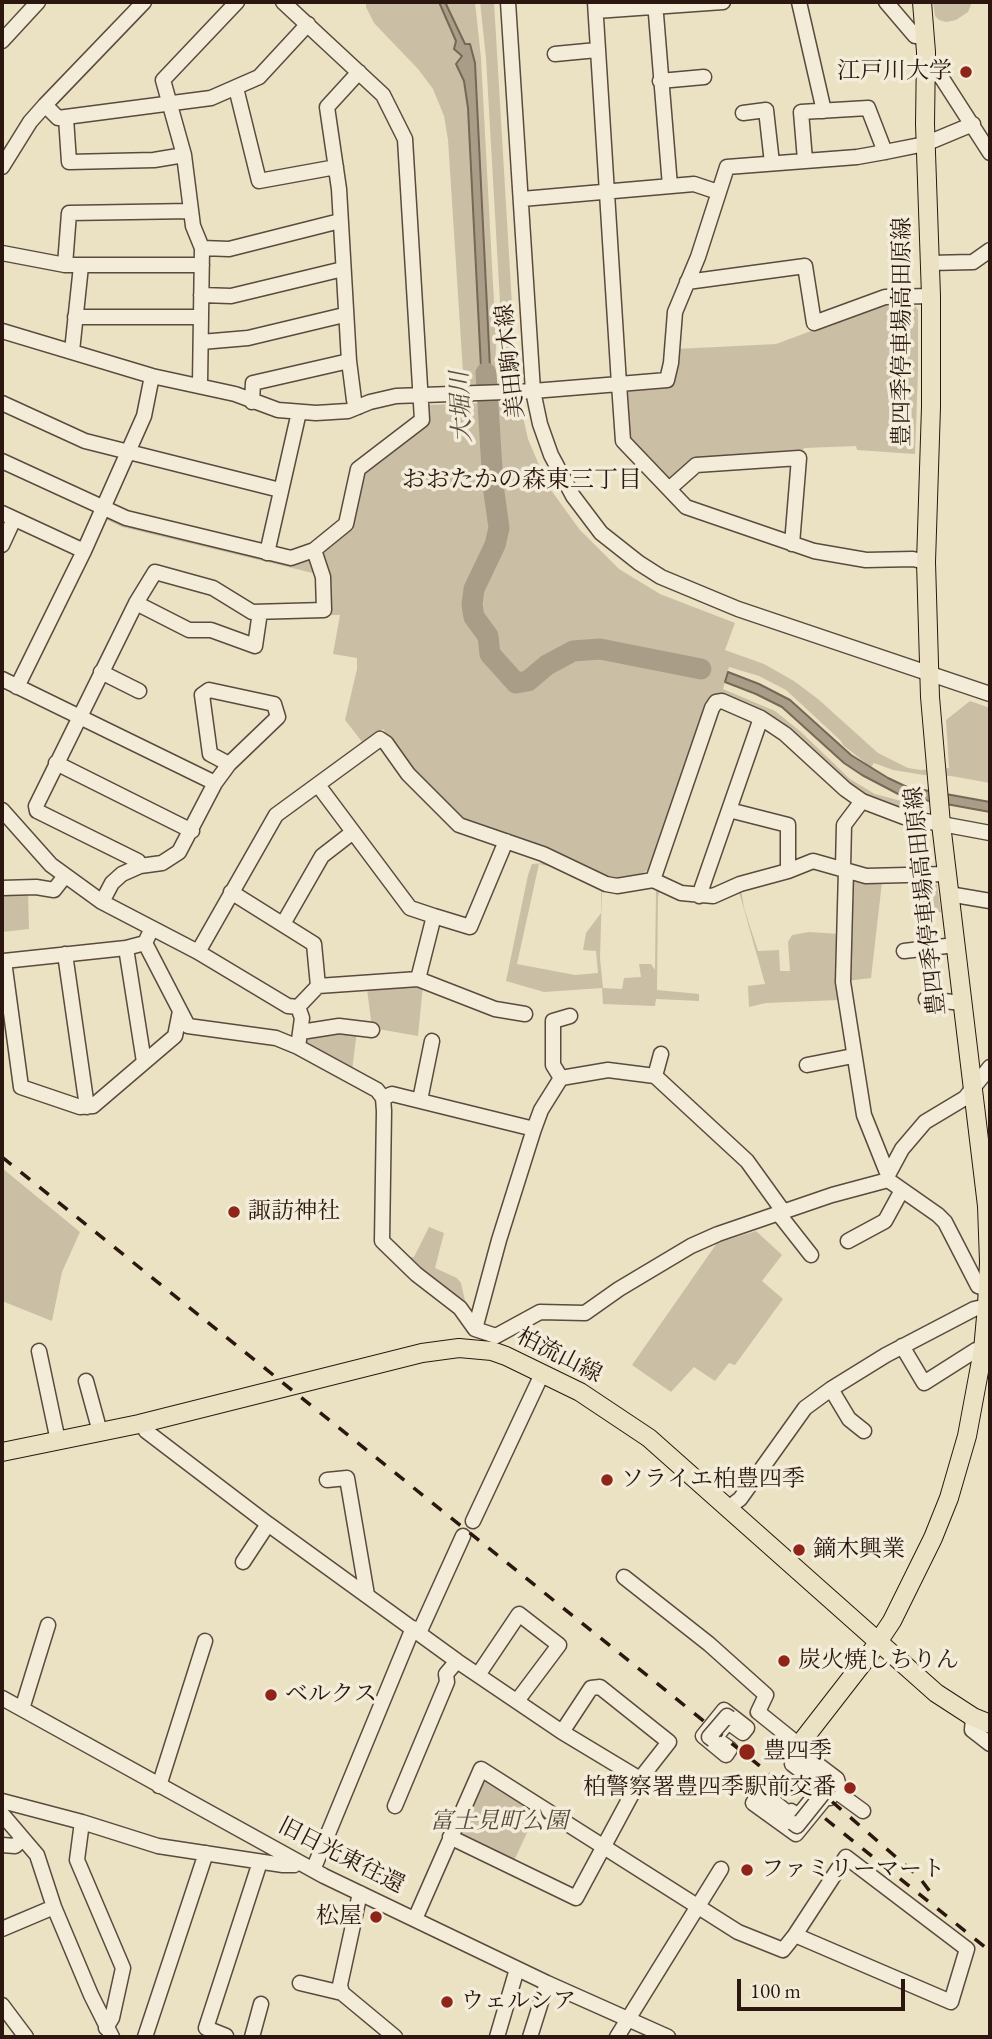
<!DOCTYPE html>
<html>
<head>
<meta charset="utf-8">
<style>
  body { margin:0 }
  #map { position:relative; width:992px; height:2039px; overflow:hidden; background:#ebe2c4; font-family:"EB Garamond",serif }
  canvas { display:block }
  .frame { position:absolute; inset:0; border:4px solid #2b1710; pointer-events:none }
  .scale { position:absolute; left:737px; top:1979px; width:168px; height:32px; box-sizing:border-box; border:4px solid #2b1710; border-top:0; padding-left:9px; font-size:21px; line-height:24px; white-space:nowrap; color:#2b1710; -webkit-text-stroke:5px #f2ecd9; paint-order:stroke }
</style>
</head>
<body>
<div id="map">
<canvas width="992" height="2039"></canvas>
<div class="frame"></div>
<div class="scale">100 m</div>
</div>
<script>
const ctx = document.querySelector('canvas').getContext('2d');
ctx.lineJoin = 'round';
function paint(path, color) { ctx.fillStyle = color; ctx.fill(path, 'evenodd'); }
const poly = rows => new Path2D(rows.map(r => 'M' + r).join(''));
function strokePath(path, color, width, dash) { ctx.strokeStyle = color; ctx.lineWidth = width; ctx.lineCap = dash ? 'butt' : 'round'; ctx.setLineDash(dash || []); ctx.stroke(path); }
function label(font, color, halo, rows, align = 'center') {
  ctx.font = font + ' "EB Garamond","Noto Serif JP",serif'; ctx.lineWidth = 7; ctx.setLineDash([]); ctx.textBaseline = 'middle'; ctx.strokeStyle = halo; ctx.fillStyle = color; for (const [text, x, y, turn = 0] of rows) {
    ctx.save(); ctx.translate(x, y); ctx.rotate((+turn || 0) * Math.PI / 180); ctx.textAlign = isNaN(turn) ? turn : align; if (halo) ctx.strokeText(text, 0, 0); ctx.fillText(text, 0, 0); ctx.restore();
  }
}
paint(poly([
  [366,2,439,2,463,56,456,64,464,81,468,108,482,388,464,388,448,140,444,116,433,89,418,69,374,23,366,7],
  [445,2,475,2,481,58,496,340,495,388,491,388,475,63,470,45,465,44],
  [480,2,494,2,515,356,500,357,502,337,486,58],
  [933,2,972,2,968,12,956,20,946,22,939,20,935,16],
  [887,303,913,303,918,310,918,372,915,454,857,450,856,446,804,448,803,450,694,459,670,480,628,441,624,393,627,389,670,385,676,349,776,344],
  [513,402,521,408,528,439,548,486,580,530,619,569,660,594,735,623,725,650,764,664,794,681,818,699,878,753,908,768,921,770,949,768,946,720,970,701,990,708,990,783,951,776,924,775,893,770,874,763,871,767,844,746,840,740,786,690,759,676,729,667,723,689,775,711,801,732,850,779,875,794,901,801,900,804,905,806,903,812,869,798,731,700,711,695,652,868,635,877,613,879,465,823,413,772,383,729,363,743,345,720,357,669,357,658,333,654,340,615,329,615,328,573,321,555,323,549,350,526,362,473,426,405],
  [108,516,308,558,313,560,317,574,122,527,103,518],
  [546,863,555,865,602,889,600,958,603,988,622,989,624,978,641,977,639,964,651,964,655,970,656,888,654,884,682,897,699,902,683,899,660,889,658,897,657,990,699,994,699,1001,656,999,655,1006,603,1004,602,988,544,992,506,981,528,875,532,864],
  [539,864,559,868,601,891,601,913,586,933,583,950,596,951,598,973,575,975,517,964],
  [932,881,937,884,941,912,922,915,917,883],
  [852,882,882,882,871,978,847,981],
  [741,889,744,908,758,951,779,950,780,971,790,971,788,942,792,935,809,932,840,934,839,1000,766,1003,749,1007,748,986,765,984,740,895,738,893,714,903,700,903],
  [28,891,29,929,2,932,2,893],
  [423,985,418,1036,372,1028,367,989],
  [339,1031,357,1031,352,1071,306,1046,306,1038],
  [2,1168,80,1232,62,1272,52,1321,2,1301],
  [429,1227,444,1233,435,1268,457,1278,461,1283,467,1309,402,1257,414,1257],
  [756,1231,782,1255,762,1281,783,1299,735,1365,729,1363,715,1381,694,1367,671,1392,632,1365,717,1243],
  [489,1781,537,1811,513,1863,462,1837,461,1832,483,1783]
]), '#cabfa5');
const water = poly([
  [439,2,445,2,465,44,470,44,475,63,491,388,482,388,468,108,464,81,456,64,462,56,454,49,456,41,439,2],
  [483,403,493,403,497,458,486,474,483,403],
  [728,672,759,684,790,700,851,755,888,778,907,787,990,802,990,812,902,796,862,775,844,763,782,707,756,694,725,682,728,672]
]);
paint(water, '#aa9d87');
strokePath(water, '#776757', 2);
strokePath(poly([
  [486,373,493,485,499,528,495,545,474,589,472,605,474,617,488,636,490,654,516,683,528,681,547,665,573,651,600,649,701,669]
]), '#aa9d87', 21);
const minor = poly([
  [144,2,45,105,58,118,211,98,259,77,308,24],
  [508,2,533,391,540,424,551,455,573,496,601,533,639,563,661,577,738,609,990,694],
  [655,2,670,186],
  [799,2,824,111],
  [886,2,915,36,925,36],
  [596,11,723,2],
  [2,41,38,2],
  [555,54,597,50],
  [926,68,936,69,990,153],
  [660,81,704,77],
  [236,88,259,181,336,167],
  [743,113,766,110,772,163],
  [66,118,69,162,154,160,184,155],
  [805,160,801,112,868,108,885,152],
  [2,167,30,122,45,105],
  [522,199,694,184,718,192],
  [191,211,69,213,65,265,202,265],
  [202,248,229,249,340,221],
  [2,253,65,265],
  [930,263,973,262,990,250],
  [687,282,805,266,814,323,885,297,931,296],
  [201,295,231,296,343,269],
  [75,317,201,317],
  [2,331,152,376,235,394,278,410,316,413,348,411,370,402,396,396,533,391,619,384,595,2],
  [201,342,248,338,344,315],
  [72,351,81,266],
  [200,384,202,248,193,226,184,155,163,80,237,2],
  [252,402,253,383,349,361],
  [2,403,85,441,280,490],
  [358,407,354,400,349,361,339,189,327,107,359,72],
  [2,461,126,518,291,558,314,550,346,524,358,469,422,420,405,139,383,95,283,2],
  [669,489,696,465,799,458,792,544],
  [2,513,84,551],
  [2,545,14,519],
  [267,553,299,412],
  [926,562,913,559,866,560,814,551,686,507,623,441,619,384,667,380,671,363,675,312,698,257,727,167,857,157,885,152,925,144,973,124],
  [136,603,189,630,211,630,255,646,260,612],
  [101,672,139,691],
  [2,679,215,783,179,852,162,863,140,866,122,874,112,883,102,902],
  [17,687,84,551,144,416,152,376],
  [56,763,192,831],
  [215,783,229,764,210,754,202,695,209,690,274,704,278,717,229,764],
  [318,785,410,908,434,916,470,927,506,841],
  [2,810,51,865,102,902,198,952,288,1006,298,1007],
  [729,810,788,825,788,871],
  [140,866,138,861,37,811,36,806,136,603,155,572,213,588,252,612,324,610,323,577,314,550],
  [843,868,844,825,862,801],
  [846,870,843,982,864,1115,888,1175],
  [653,880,681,893,713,896,740,884,788,871,813,861,866,876,947,874],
  [2,888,36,887,54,890,65,876],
  [231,892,314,944,318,986],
  [949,894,990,901],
  [699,896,761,718],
  [283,924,322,856,353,832],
  [152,928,145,943,126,948,4,961,21,1087,80,1107,93,1106,175,1036,180,1011],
  [145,943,188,1026,276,1038,298,1047,377,1090,383,1098,384,1111,382,1241,416,1274,460,1308,475,1329,496,1336,540,1312,585,1313,619,1289,691,1246,718,1234,832,1195,888,1180,888,1175,902,1149,925,1122,965,1098,990,1067],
  [126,948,144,1062],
  [904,951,955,945],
  [198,952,276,815,380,739,386,743,408,774,459,825,543,854,606,884,617,886,653,880,712,708,716,702,722,701,761,718,785,734,845,789,862,801,904,817,990,833],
  [65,954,87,1107],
  [418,979,495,1009,525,1014],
  [926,999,962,1003],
  [301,1032,339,1026,372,1030],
  [298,1047,302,1018,298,1007,318,986,418,979,434,916],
  [807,1065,853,1056],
  [655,1076,661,1054],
  [561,1078,553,1065,553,1021,570,1016],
  [383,1098,392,1094,534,1129],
  [420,1100,432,1041],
  [888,1180,938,1215,945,1222,978,1286,988,1289],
  [778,1213,811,1255],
  [848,1241,885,1221,902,1190],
  [475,1329,499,1240,534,1129,541,1110,561,1078,608,1070,655,1076,747,1161,783,1211],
  [902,1346,924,1383,976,1350,983,1350],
  [39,1351,58,1441],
  [86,1381,100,1432],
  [831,1389,849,1419,864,1431],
  [142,1423,146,1431,268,1524,457,1661,562,1732,640,1779,576,1898,450,1837],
  [327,1480,347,1478,367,1595],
  [728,1508,740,1499,805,1408,831,1389,886,1355,974,1309,987,1306],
  [473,1521,542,1374],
  [243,1562,268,1524],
  [624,1577,709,1644,766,1695,758,1712,799,1745,808,1757,837,1779,841,1795,863,1811],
  [419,1633,463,1536],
  [478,1675,519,1614,559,1645,517,1701],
  [2,1698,324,1876,547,1983,668,2037],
  [22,1709,48,1625],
  [724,1710,747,1728,743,1733,728,1722,715,1738,730,1749,726,1755,703,1736,724,1710],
  [973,1717,972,1730,990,1744],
  [562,1732,591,1688,600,1687,669,1742,640,1779],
  [801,1754,837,1784,830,1798,827,1796,796,1834,753,1803,762,1792,789,1814,791,1811,798,1816,822,1787,792,1764,801,1754],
  [159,1786,205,1641],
  [2,1801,82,1822,158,1846,283,1865,294,1865,296,1861],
  [395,1806,447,1682,446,1674,457,1661],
  [2,1814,37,1855,54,1907,91,1995,112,2037],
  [82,1822,77,1860,123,1968,112,2018,106,2028],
  [2,1845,15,1846,23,1839],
  [313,1870,413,1628],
  [360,1893,340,1985,342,1993,395,2037],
  [415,1919,481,1769,738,1932,783,1950,795,1935,951,2002,967,1949,846,1857,795,1935],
  [2,1929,54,1907],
  [300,1983,342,1993],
  [2,2005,26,2037],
  [226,2036,206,2028,260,1862],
  [145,2037,206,1853],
  [252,2037,261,2004],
  [497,2037,517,1969],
  [530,2037,547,1983],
  [617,2037,721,1869]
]);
const major = poly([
  [2,1452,139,1424,422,1353,459,1348,492,1351,506,1356,580,1392,649,1438,936,1693,973,1717,990,1724],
  [799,1745,872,1651,892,1621,933,1538,949,1498,967,1436,983,1350,987,1306,989,1262,987,1206,941,824,930,697,926,562,931,407,931,296,925,124,926,52,922,2]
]);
strokePath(minor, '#5b4a3d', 17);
strokePath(major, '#2b1710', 20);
strokePath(minor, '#f2ecd9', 14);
strokePath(major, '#ebe2c4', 18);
strokePath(poly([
  [2,1157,990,1951],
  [814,1786,919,1877,934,1897]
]), '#2b1710', 3.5, [12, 12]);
const minorBridge = poly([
  [713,1740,709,1737,727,1716,730,1718],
  [793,1823,797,1826,829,1786,824,1782]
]);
strokePath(minorBridge, '#5b4a3d', 17, []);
strokePath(minorBridge, '#f2ecd9', 14);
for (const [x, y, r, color] of [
  [966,72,7,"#8f2418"],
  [234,1212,7,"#8f2418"],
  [607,1480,7,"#8f2418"],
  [799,1550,7,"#8f2418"],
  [784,1661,7,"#8f2418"],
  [271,1695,7,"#8f2418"],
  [747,1752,9,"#8f2418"],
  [850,1788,7,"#8f2418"],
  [747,1870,7,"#8f2418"],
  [376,1917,7,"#8f2418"],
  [447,2002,7,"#8f2418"]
]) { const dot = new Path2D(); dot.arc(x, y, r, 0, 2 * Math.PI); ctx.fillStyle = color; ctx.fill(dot); strokePath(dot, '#f2ecd9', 2.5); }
label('23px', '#2b1710', '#f2ecd9', [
  ["江戸川大学",952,72,"right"],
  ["諏訪神社",248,1212],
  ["ソライエ柏豊四季",621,1480],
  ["鏑木興業",813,1550],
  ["炭火焼しちりん",798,1661],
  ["ベルクス",285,1695],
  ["豊四季",763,1752],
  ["柏警察署豊四季駅前交番",836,1788,"right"],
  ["ファミリーマート",761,1870],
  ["松屋",362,1917,"right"],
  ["ウェルシア",461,2002]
], 'left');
label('23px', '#2b1710', '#f2ecd9', [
  ["豊四季停車場高田原線",903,332,-90],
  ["美田駒木線",511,361,-96],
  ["豊四季停車場高田原線",926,901,-96],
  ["柏流山線",559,1356,27],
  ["旧日光東往還",341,1856,27]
]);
label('italic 23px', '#5b493d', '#f2ecd9', [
  ["富士見町公園",499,1822]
]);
label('italic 24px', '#5e4d40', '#f2ecd9', [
  ["大堀川",462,407,-93]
]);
label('24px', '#2b1710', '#f2ecd9', [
  ["おおたかの森東三丁目",522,480]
]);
</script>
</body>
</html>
